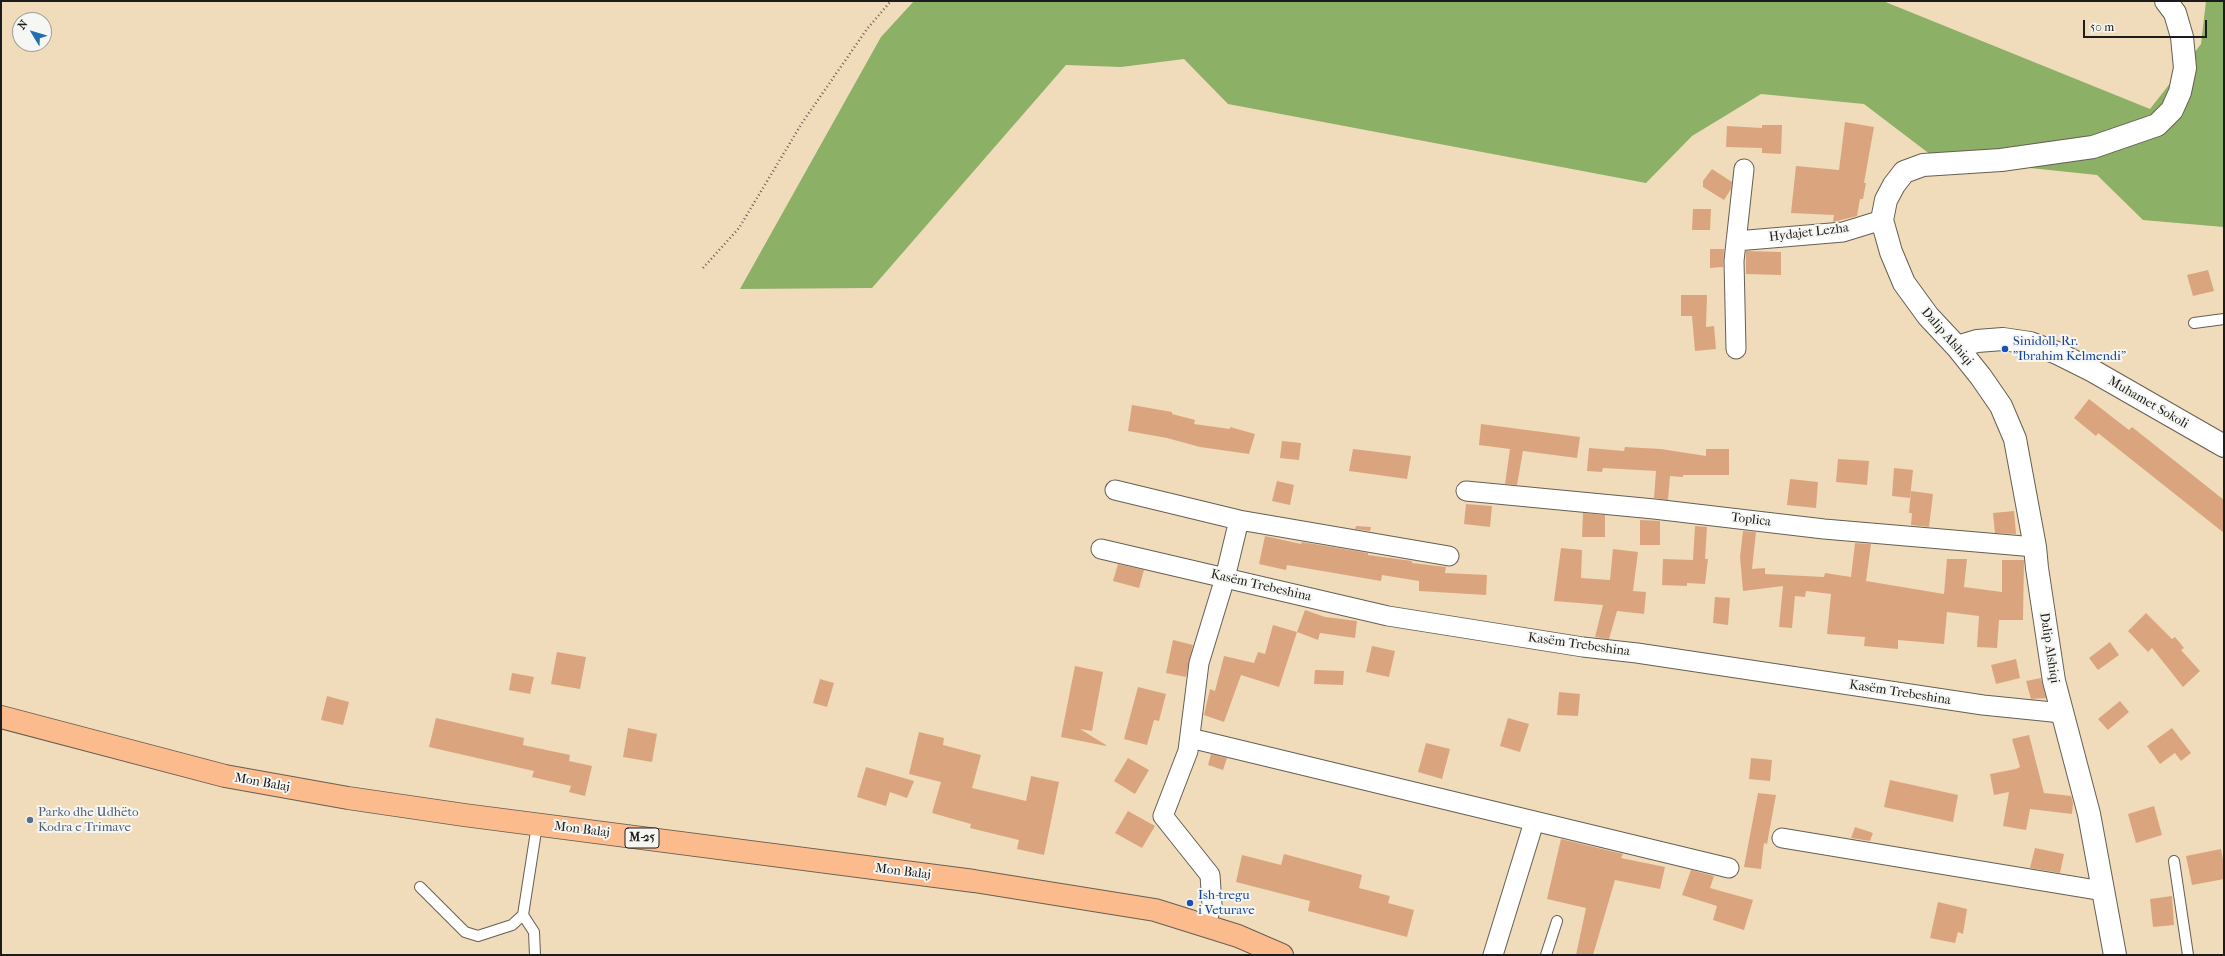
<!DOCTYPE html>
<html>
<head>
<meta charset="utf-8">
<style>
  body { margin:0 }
  #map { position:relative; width:2225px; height:956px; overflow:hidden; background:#f0dcba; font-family:"IM FELL French Canon",serif }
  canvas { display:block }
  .frame { position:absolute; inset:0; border:2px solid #1c1c1c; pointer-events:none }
  .north { position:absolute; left:12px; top:12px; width:40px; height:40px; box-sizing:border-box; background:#f6f6f2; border:1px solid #9f9f9c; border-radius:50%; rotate:308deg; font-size:11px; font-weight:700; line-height:16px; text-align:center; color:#1c1c1c }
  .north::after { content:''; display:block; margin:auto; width:14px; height:18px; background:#1f6fb2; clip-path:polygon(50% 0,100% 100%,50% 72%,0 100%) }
  .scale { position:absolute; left:2083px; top:20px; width:124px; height:18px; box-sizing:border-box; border:2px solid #1c1c1c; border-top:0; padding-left:5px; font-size:12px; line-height:14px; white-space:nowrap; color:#1c1c1c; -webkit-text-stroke:3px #f6f6f2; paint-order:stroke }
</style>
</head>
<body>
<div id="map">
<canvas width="2225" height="956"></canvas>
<div class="frame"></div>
<div class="north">N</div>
<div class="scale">50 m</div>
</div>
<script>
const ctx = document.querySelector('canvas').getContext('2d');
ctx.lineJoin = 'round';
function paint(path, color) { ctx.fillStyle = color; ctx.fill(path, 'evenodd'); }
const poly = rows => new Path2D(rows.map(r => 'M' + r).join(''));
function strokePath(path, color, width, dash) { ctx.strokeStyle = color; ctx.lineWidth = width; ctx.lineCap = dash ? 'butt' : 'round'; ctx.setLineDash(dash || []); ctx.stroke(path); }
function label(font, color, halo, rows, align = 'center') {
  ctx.font = font + ' "IM FELL French Canon",serif'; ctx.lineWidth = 4; ctx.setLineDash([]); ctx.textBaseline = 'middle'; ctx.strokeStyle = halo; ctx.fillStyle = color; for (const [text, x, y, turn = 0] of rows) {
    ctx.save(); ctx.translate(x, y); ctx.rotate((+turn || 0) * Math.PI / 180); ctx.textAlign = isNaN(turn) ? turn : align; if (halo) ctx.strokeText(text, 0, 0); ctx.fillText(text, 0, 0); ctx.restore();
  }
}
paint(poly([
  [914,1,1883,1,2150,109,2201,44,2206,1,2224,1,2224,227,2143,220,2097,175,1935,158,1864,104,1761,94,1692,136,1646,183,1228,104,1184,59,1121,67,1066,65,872,288,740,289,881,37]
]), '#8bb066');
paint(poly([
  [1845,122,1874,127,1864,183,1866,183,1863,199,1860,199,1857,216,1833,222,1834,215,1791,213,1796,166,1839,170],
  [1762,125,1782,125,1781,154,1762,153,1762,148,1726,147,1727,126,1762,128],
  [1712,169,1732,182,1731,189,1724,200,1703,187,1703,181],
  [1693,209,1711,209,1710,230,1692,230],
  [1710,249,1724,249,1723,267,1710,268],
  [1746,251,1781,252,1781,275,1746,274],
  [2208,270,2214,291,2193,296,2187,275],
  [1681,295,1707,295,1706,327,1714,326,1716,349,1695,351,1692,316,1681,316],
  [2089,399,2129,430,2132,427,2224,500,2224,533,2098,433,2096,436,2074,418],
  [1132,405,1172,412,1172,414,1195,420,1194,424,1230,429,1230,427,1255,434,1249,454,1200,447,1167,438,1128,431],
  [1481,424,1580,437,1577,458,1523,451,1517,485,1505,484,1510,449,1479,445],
  [1282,441,1301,443,1299,460,1280,458],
  [1625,447,1661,449,1706,456,1706,449,1729,449,1729,475,1683,475,1683,477,1670,476,1668,500,1654,498,1656,471,1603,468,1602,472,1587,471,1589,448,1624,451],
  [1353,449,1411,456,1407,479,1349,471],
  [1838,459,1869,461,1867,485,1836,482],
  [1894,468,1913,470,1910,498,1892,496],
  [1790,479,1818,482,1816,508,1787,505],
  [1277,481,1294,485,1290,505,1272,501],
  [1911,491,1933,494,1929,527,1911,525,1912,513,1909,513],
  [1466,504,1492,506,1490,527,1464,524],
  [2014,511,2016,534,1995,533,1993,513],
  [1583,513,1605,515,1605,537,1582,537],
  [1640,520,1660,521,1660,545,1640,545],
  [1356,526,1371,527,1370,531,1355,529],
  [1695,526,1707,527,1705,559,1708,559,1705,584,1687,583,1687,586,1662,585,1663,559,1693,560],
  [1743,531,1756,532,1752,569,1765,568,1765,574,1824,577,1825,573,1851,577,1855,543,1871,544,1866,581,1944,594,1947,559,1967,559,1964,587,2002,592,2002,560,2024,560,2023,620,1999,620,1997,648,1977,647,1979,616,1947,612,1944,644,1898,640,1898,649,1864,646,1865,637,1827,634,1831,594,1806,591,1805,597,1795,596,1792,628,1779,627,1783,586,1743,591,1740,557],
  [1265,536,1301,544,1302,542,1368,553,1368,555,1412,561,1412,563,1446,567,1445,573,1487,575,1486,595,1419,591,1419,581,1382,575,1381,581,1287,565,1286,570,1259,564],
  [1561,548,1582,550,1581,578,1610,580,1613,549,1638,552,1633,591,1646,592,1644,614,1617,611,1609,639,1595,637,1603,605,1554,601],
  [1118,564,1144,570,1139,588,1113,581],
  [1715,597,1730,598,1728,625,1713,623],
  [1305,610,1325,617,1357,621,1355,638,1320,633,1318,640,1297,632],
  [2146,613,2172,639,2175,637,2184,648,2181,650,2200,671,2183,687,2152,648,2148,652,2128,631],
  [1273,625,1297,632,1279,687,1241,675,1224,722,1204,715,1210,689,1215,691,1224,656,1254,663,1258,652,1265,654],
  [1173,640,1193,645,1186,677,1166,673],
  [2110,642,2119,655,2098,670,2089,658],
  [1372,646,1395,651,1389,677,1366,672],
  [557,652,586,657,580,689,551,684],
  [2016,659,2020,678,1996,684,1991,665],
  [1075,666,1103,672,1092,731,1080,729,1106,745,1106,746,1061,737],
  [1315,670,1344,671,1343,685,1314,684],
  [512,673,534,677,530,694,509,690],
  [2041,678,2046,698,2031,699,2026,681],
  [820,679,834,683,827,707,813,703],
  [1138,687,1166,694,1159,721,1154,720,1147,745,1124,739],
  [1559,692,1580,694,1578,716,1557,715],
  [327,696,349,702,343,725,321,720],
  [2120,701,2129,712,2108,730,2098,719],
  [436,718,524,738,523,745,570,755,569,761,592,766,585,796,569,792,571,786,532,777,534,771,429,747],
  [1508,718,1529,724,1520,752,1500,746],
  [628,728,657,734,652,762,623,757],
  [2172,728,2191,753,2181,761,2175,753,2160,764,2147,746],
  [919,732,944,738,943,745,981,755,972,788,1026,801,1031,776,1059,782,1044,855,1017,849,1019,840,970,828,971,824,932,813,941,782,909,774],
  [2029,735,2044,793,2071,796,2073,803,2072,814,2030,809,2026,830,2003,826,2009,792,1994,795,1990,774,2016,769,2020,767,2012,739],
  [1426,743,1450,749,1442,779,1418,772],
  [1211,754,1227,758,1223,770,1208,765],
  [1128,758,1149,770,1135,794,1114,781],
  [1751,758,1772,760,1770,781,1749,779],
  [866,767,914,781,907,798,890,792,886,806,857,797],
  [1890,780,1958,795,1953,822,1884,807],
  [1758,793,1776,795,1767,844,1764,843,1761,869,1744,867],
  [2154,806,2162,835,2136,843,2128,814],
  [1128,811,1155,826,1142,848,1115,833],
  [1855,827,1873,833,1870,841,1851,838],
  [1561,839,1623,854,1621,858,1665,867,1660,889,1615,880,1593,955,1576,955,1586,908,1547,899],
  [2035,848,2064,854,2060,873,2030,868],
  [2221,849,2224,865,2224,879,2192,885,2186,856],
  [1284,854,1362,875,1359,888,1390,896,1388,903,1414,910,1407,937,1308,911,1310,901,1236,882,1242,855,1281,865],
  [1691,870,1714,876,1710,888,1753,900,1744,930,1713,920,1717,906,1682,895],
  [2172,896,2174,925,2153,927,2150,899],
  [1938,902,1967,909,1963,934,1958,932,1955,943,1930,938]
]), '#daa57e');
const service = poly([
  [2194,323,2224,319],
  [2174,861,2188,955],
  [420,887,465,932,478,936,512,925,523,915,537,825],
  [523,915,534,932,535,955],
  [1546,955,1557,921]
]);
const minor = poly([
  [1736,241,1843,232,1882,220],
  [1736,349,1734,261,1744,169],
  [1115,490,1239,520,1449,556],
  [1466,491,1654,509,1824,529,2035,547],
  [1101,549,1388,616,1583,647,1637,653,1983,705,2062,713],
  [1190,738,1729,868],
  [1782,838,2103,891],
  [1205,925,1212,905,1210,875,1163,816,1188,751,1199,663,1225,578,1239,520],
  [1493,955,1534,822]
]);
const tertiary = poly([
  [1957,347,1977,341,2003,339,2030,343,2057,353,2093,371,2224,446],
  [2115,955,2089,814,2054,681,2037,568,2035,547,2015,439,2001,406,1981,377,1957,347,1928,316,1904,283,1891,252,1882,220,1886,200,1894,185,1904,172,1923,165,2001,160,2093,147,2157,125,2172,110,2180,92,2185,68,2182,37,2175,13,2166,1]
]);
const primary = poly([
  [1,717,225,776,348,798,464,815,974,881,1155,910,1238,936,1282,955]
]);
strokePath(service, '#665f53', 12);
strokePath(minor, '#665f53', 21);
strokePath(tertiary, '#665f53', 24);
strokePath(primary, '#665f53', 24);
strokePath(poly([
  [703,268,739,228,802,123,867,29,891,1]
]), '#665f53', 2.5, [1, 3]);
strokePath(service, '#fff', 10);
strokePath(minor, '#fff', 19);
strokePath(tertiary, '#fff', 22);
strokePath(primary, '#fbbb8c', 22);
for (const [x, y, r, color] of [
  [2005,349,4,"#1a4fb4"],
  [30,820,4,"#5c6f8a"],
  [1190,903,4,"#1a4fb4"]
]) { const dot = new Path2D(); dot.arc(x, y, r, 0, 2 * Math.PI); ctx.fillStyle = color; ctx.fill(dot); strokePath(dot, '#f6f6f2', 1.5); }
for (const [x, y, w] of [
  [642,838,34]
]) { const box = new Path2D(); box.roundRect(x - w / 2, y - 10, w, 20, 3); ctx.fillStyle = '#f6f6f2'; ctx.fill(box); strokePath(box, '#1c1c1c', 1); }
label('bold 12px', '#1c1c1c', null, [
  ["M-25",642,838]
]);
label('13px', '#1c1c1c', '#f6f6f2', [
  ["Hydajet Lezha",1809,233,-7],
  ["Dalip Alshiqi",1947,337,49],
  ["Muhamet Sokoli",2148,403,30],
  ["Toplica",1751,520,7],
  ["Kasëm Trebeshina",1261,586,13],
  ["Kasëm Trebeshina",1579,645,8],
  ["Dalip Alshiqi",2049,648,81],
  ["Kasëm Trebeshina",1900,693,9],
  ["Mon Balaj",262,783,10],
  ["Mon Balaj",582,830,7],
  ["Mon Balaj",903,872,7]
]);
label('13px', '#164399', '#f6f6f2', [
  ["Sinidoll, Rr.",2013,342],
  ["\"Ibrahim Kelmendi\"",2013,357],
  ["Ish-tregu",1198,896],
  ["i Veturave",1198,911]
], 'left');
label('13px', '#4e5e75', '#f6f6f2', [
  ["Parko dhe Udhëto",38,813],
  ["Kodra e Trimave",38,828]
], 'left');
</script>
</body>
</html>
